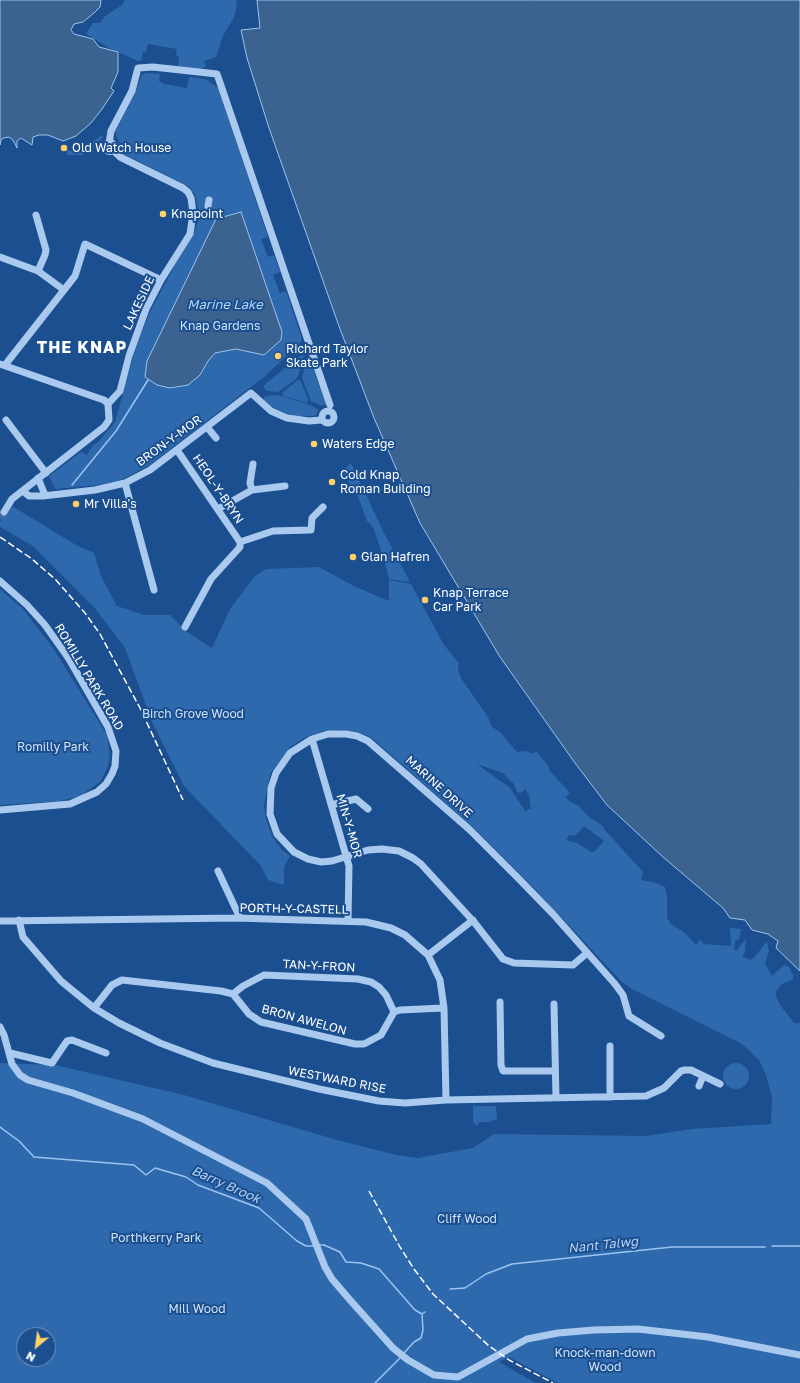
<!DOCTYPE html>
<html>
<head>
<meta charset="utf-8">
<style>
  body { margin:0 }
  #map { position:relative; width:800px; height:1383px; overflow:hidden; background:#1b4f8f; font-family:"Golos Text",sans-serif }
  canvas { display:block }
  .north { position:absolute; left:16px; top:1327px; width:40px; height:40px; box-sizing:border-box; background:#1b4f8f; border:1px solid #7695bc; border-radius:50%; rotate:209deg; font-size:11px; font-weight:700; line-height:16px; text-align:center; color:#fff }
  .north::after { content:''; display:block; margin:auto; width:14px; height:18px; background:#ffd166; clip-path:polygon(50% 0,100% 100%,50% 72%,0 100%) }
</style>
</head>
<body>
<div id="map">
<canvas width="800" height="1383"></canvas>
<div class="north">N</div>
</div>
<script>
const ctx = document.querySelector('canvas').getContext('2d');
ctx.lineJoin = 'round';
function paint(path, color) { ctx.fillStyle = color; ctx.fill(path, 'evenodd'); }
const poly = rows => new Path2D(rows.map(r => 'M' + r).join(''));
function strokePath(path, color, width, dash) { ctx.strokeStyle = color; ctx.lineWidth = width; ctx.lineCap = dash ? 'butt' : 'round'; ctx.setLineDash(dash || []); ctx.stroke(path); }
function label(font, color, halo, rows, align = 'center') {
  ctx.font = font + ' "Golos Text",sans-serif'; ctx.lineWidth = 4; ctx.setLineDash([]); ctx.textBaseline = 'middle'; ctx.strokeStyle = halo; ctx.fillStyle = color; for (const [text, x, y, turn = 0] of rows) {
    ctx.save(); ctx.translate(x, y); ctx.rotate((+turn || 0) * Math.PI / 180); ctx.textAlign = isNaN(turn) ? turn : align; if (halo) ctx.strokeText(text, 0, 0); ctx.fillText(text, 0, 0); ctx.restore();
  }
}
paint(poly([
  [125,0,236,0,237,6,234,17,223,36,216,57,204,61,206,67,196,70,178,67,179,56,176,56,177,49,148,44,146,52,143,52,141,61,138,61,109,48,88,35,86,33,93,23,100,23,104,17,122,5],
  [150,73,160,74,159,81,164,84,187,88,189,77,205,79,218,88,268,237,261,239,268,257,274,255,280,272,273,275,280,293,286,291,302,339,300,343,264,377,148,466,121,480,98,485,55,489,49,476,81,452,87,455,93,445,98,442,115,422,136,347,149,314,177,261,193,236,198,221,199,213,195,195,190,187,124,154,115,132,134,96,142,74],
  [102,135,103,137,97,144,83,155,67,155,67,150,73,151,83,148],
  [304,355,298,376,295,380,278,392,266,391,263,386,300,356],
  [308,356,326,404,322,406,311,401,302,378],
  [298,380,301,381,308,400,307,403,283,396,283,392],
  [278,395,310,405,319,410,315,416,293,416,272,407,263,400,265,396],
  [351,463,384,533,410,582,389,579,385,562,373,527,367,521,358,497,344,475,344,469],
  [12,506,76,545,94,553,101,576,117,606,144,615,170,615,187,632,212,648,230,609,254,577,266,569,319,567,354,586,389,601,389,580,411,584,444,645,459,663,458,670,461,678,488,717,492,727,500,732,517,752,526,751,533,754,536,751,549,767,549,770,570,793,566,797,569,801,579,806,589,817,603,826,604,829,643,872,641,880,657,883,665,887,667,896,667,918,671,924,685,933,696,945,700,940,704,944,731,946,730,928,741,929,739,939,735,941,734,948,736,951,746,939,745,952,742,956,750,960,754,958,767,941,769,951,765,964,772,976,784,965,789,967,793,975,793,979,782,984,776,991,776,996,780,1005,794,1023,800,1023,800,1383,558,1383,509,1357,499,1362,536,1383,0,1383,0,1063,55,1065,184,1095,337,1140,396,1155,418,1158,473,1148,494,1134,646,1136,693,1129,771,1124,772,1097,766,1075,759,1060,742,1044,632,989,622,982,533,887,472,826,372,738,358,732,342,730,324,731,306,737,291,746,270,774,264,805,266,819,272,836,282,850,290,856,284,867,284,885,268,880,261,866,184,786,152,722,125,648,94,607,33,546,0,527,0,522],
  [477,764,503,773,514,784,517,792,521,793,525,789,529,795,531,810,528,809,527,811,525,811,510,788],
  [584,826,604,841,595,851,591,852,577,843,566,840,569,835,573,836,577,834],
  [24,1335,48,1335,48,1359,24,1359],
  [0,589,23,609,53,648,107,735,110,756,107,768,100,782,80,796,60,801,0,805],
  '723 1076a13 13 0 1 1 26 0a13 13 0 1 1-26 0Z',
  [473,1106,496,1106,497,1119,489,1122,479,1122,477,1126,473,1122]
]), '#2e69ad');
const water = poly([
  [0,0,101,0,100,7,94,13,83,22,74,24,71,30,74,34,93,39,99,47,118,52,118,72,111,88,114,91,102,109,91,123,76,136,63,141,48,135,39,135,33,137,32,145,21,138,17,141,17,148,13,140,9,137,3,138,1,140,0,145,0,0],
  [257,0,800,0,800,971,776,948,778,941,768,934,752,930,745,920,730,918,723,908,663,857,607,805,575,763,500,657,420,523,374,418,340,329,269,128,247,58,241,30,260,28,257,0],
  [241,212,282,332,281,340,264,355,236,349,215,353,208,361,200,375,188,385,170,388,157,385,145,377,147,361,216,219,241,212]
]);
paint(water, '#3c6290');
strokePath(water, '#9cc4f0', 1);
strokePath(poly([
  [72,485,116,431,148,380],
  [0,1127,19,1141,34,1157,134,1165,146,1175,155,1168,186,1177,198,1185,259,1208,297,1241,306,1246,313,1246],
  [319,1245,324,1245,340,1252,346,1262,361,1263,379,1269,415,1310,422,1314],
  [772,1246,800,1246],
  [450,1289,465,1288,486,1274,512,1264,672,1247,765,1247],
  [404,1353,414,1342,421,1338,423,1330,422,1314,425,1312],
  [375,1383,400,1358]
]), '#9cc4f0', 1.5);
strokePath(poly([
  [0,519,4,512]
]), '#3d69a0', 7, [7, 3.5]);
strokePath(poly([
  '105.5 147a4.5 4.5 0 1 1 9 0a4.5 4.5 0 1 1-9 0Z',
  [109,143,111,131,132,91,138,68,153,67,217,74,330,405],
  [208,206,209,200],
  [36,215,46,250,45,255,38,271],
  [0,257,38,271,64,290],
  [0,364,95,397,104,400,108,404],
  [5,365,75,276,85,244,161,280],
  [108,404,120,391,129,356,146,309,161,280,190,234,193,213,191,198,188,192,183,188,120,157,113,150],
  '322 417a6 6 0 1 1 12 0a6 6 0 1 1-12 0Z',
  [6,420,46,473],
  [207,427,216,438],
  [177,450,240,542],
  [38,478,45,495],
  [125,483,154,590],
  [252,490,250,483,253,464],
  [23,491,29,496,43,496,95,490,125,483,150,470,251,393,271,411,287,418,309,421,321,420],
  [218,509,252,490,285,486],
  [4,512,12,499,104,427,109,420,108,404],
  [0,581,27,605,45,625,69,659,108,727,116,751,115,766,112,774,106,784,97,792,70,804,0,810],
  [185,627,211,579,240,547,240,542,273,531,311,530,312,518,323,507],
  [312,739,349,866,348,921],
  [331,805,356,799,368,809],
  [218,871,240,918],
  [19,920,23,937,61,981,94,1008,119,1023,160,1043,213,1063,319,1089,379,1101,405,1103,446,1100,646,1096,664,1088,681,1071,685,1070,691,1070,720,1084],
  [0,921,236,918,366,922,391,928,405,935,428,955,440,980,444,1008,446,1100],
  [587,953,573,965,514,963,503,959,474,922,421,864,413,858,399,851,382,849,368,850,332,861,321,862,308,859,294,852,277,834,270,814,271,788,276,773,290,753,312,739,328,734,346,734,357,736,368,741,469,829,520,880,553,914,615,984,623,995,629,1016,661,1036],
  [428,955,473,920],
  [233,994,243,986,264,975,358,979,371,982,379,987,386,995,394,1012],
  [500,1002,501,1065,503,1071,555,1071],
  [554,1004,556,1098],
  [94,1008,112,985,122,980,221,991,233,994,249,1014,261,1022,355,1044,364,1044,381,1035,394,1012,400,1010,444,1008],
  [0,1027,4,1035,12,1064,20,1075,28,1080,73,1093,143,1119,267,1183,306,1219,325,1267,332,1279,350,1300,393,1348,408,1360,434,1375,458,1377,527,1339,558,1333,594,1330,638,1329,708,1337,800,1355],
  [10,1053,52,1063,67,1041,72,1040,106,1053],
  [699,1086,703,1076],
  [610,1097,610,1046]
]), '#a9c9ee', 7);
strokePath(poly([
  [0,537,32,559,56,580,85,613,100,634,140,708,183,800],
  [369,1191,400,1247,414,1269,433,1294,489,1346,509,1360,553,1383]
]), '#fff', 1.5, [7, 3]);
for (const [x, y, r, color] of [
  [64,148,4,"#ffd166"],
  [163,214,4,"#ffd166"],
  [278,356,4,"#ffd166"],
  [314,444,4,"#ffd166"],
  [332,482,4,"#ffd166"],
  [76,504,4,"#ffd166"],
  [353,557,4,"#ffd166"],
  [425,600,4,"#ffd166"]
]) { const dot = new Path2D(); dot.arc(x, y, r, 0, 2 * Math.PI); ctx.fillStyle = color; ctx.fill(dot); strokePath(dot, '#1b4f8f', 1.5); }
label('12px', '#fff', '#1b4f8f', [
  ["Old Watch House",72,148],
  ["Knapoint",171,214],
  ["Richard Taylor",286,349],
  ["Skate Park",286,363],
  ["Waters Edge",322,444],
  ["Cold Knap",340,475],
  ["Roman Building",340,489],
  ["Mr Villa's",84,504],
  ["Glan Hafren",361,557],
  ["Knap Terrace",433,593],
  ["Car Park",433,607]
], 'left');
label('12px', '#fff', '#1b4f8f', [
  ["LAKESIDE",139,303,-65],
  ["BRON-Y-MOR",169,441,-36],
  ["HEOL-Y-BRYN",218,489,56],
  ["ROMILLY PARK ROAD",89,677,59],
  ["MARINE DRIVE",439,787,42],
  ["MIN-Y-MOR",349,826,74],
  ["PORTH-Y-CASTELL",294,909,1],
  ["TAN-Y-FRON",319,966,3],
  ["BRON AWELON",304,1020,15],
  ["WESTWARD RISE",337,1080,11]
]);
label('12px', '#cfe3fa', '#1b4f8f', [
  ["Knap Gardens",220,326],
  ["Birch Grove Wood",193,714],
  ["Romilly Park",53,747],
  ["Cliff Wood",467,1219],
  ["Porthkerry Park",156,1238],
  ["Mill Wood",197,1309],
  ["Knock-man-down",605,1353],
  ["Wood",605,1367]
]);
label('italic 13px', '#b5d3f5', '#1b4f8f', [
  ["Marine Lake",225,305],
  ["Barry Brook",226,1185,24],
  ["Nant Talwg",603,1245,-6]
]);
ctx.letterSpacing = '1px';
label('bold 16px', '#fff', '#1b4f8f', [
  ["THE KNAP",82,348]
]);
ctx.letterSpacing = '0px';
</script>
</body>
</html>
